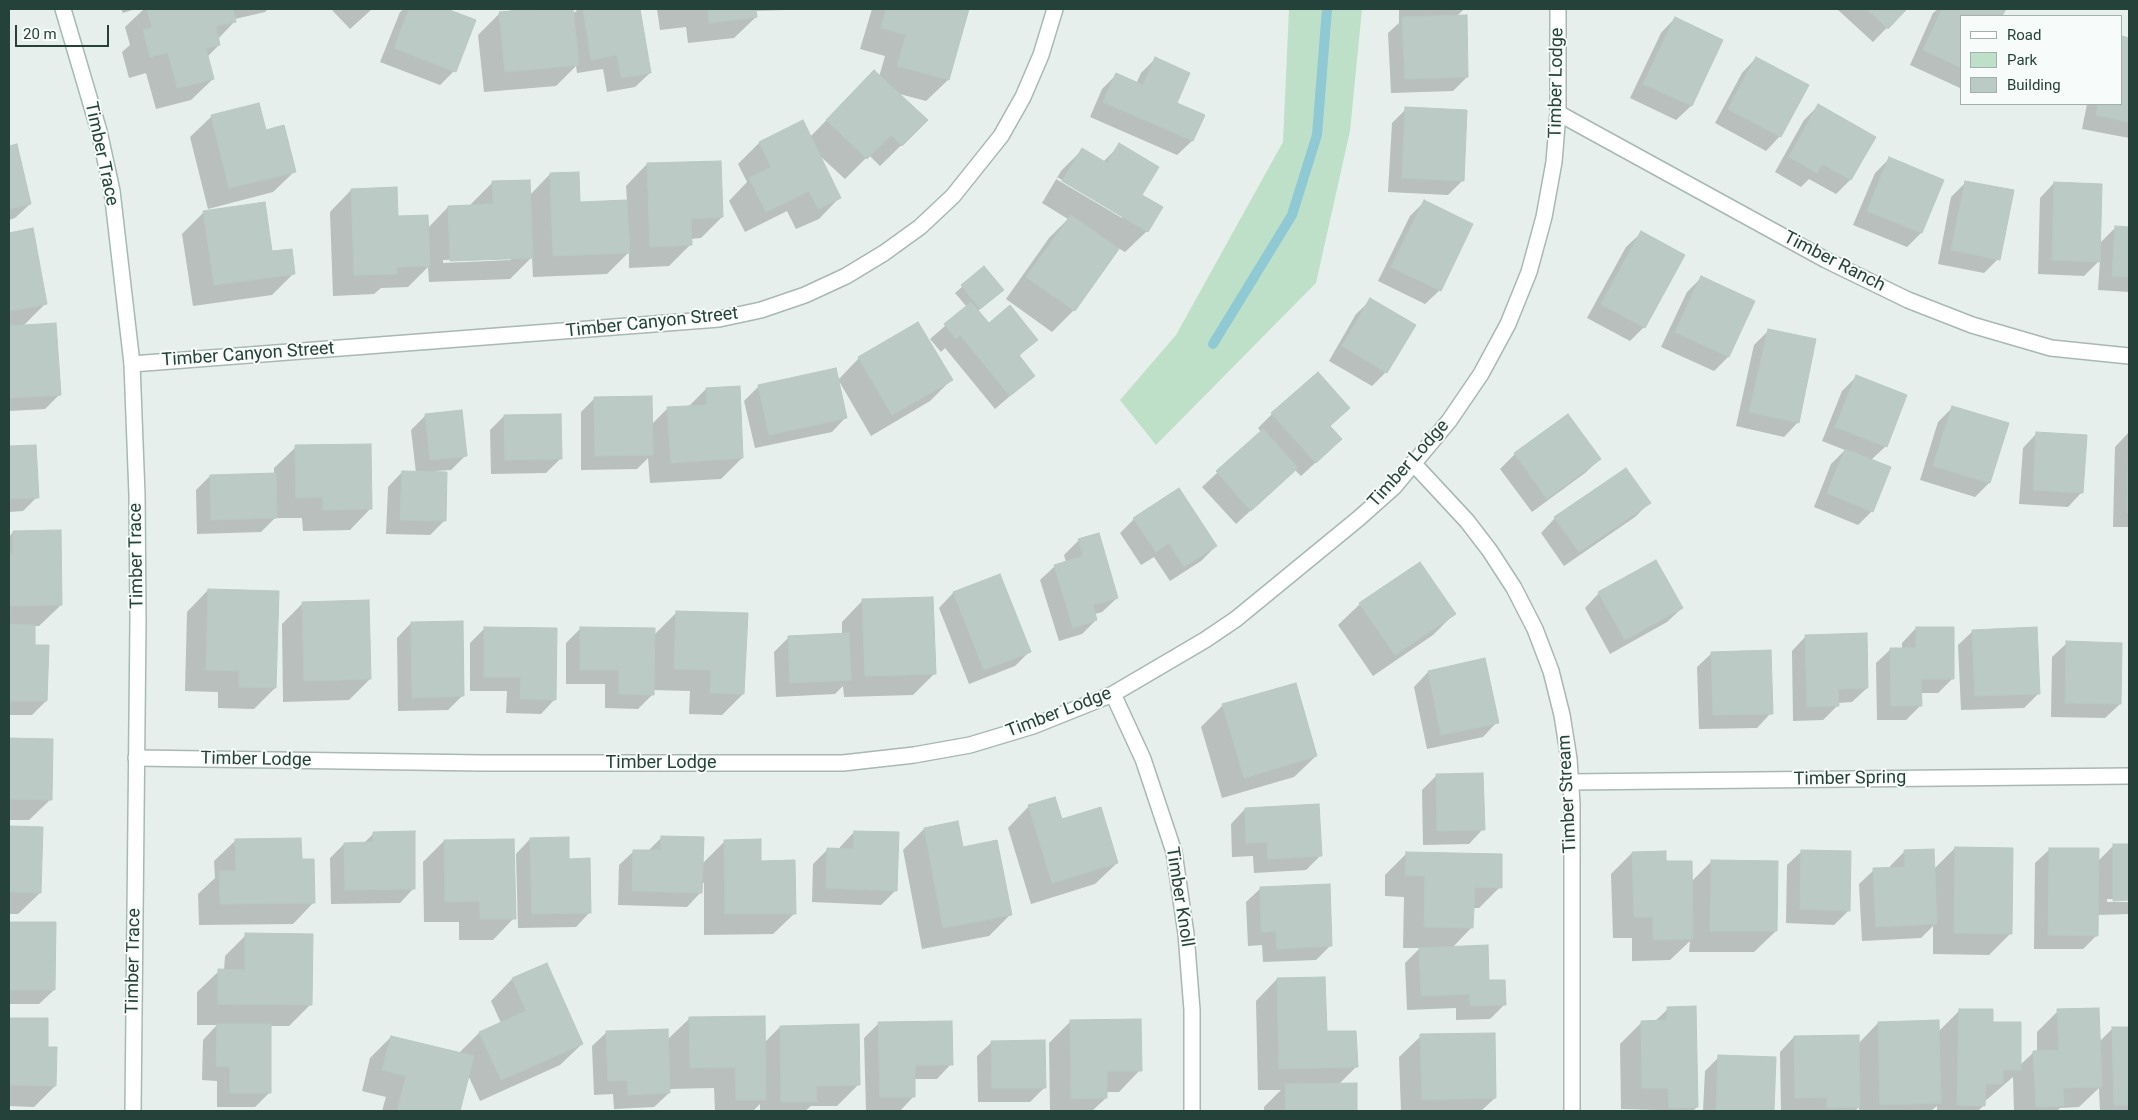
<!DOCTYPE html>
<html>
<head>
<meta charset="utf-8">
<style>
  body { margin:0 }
  #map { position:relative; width:2138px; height:1120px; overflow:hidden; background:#e6efeb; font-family:Roboto,sans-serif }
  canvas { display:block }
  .frame { position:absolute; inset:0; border:10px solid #24423a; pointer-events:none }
  .legend { position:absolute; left:1960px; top:15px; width:162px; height:90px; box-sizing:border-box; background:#f7fbf9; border:1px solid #a3b1ad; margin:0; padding:6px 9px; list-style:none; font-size:15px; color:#24423a }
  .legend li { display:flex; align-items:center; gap:10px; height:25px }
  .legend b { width:25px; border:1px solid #a3b1ad }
  .scale { position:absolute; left:15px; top:25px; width:94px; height:22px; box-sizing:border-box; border:2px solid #24423a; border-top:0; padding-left:6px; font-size:15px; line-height:18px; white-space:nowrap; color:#24423a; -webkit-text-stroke:4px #f7fbf9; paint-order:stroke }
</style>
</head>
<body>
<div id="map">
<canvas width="2138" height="1120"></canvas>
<div class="frame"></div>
<ul class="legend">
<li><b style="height:6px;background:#fff"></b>Road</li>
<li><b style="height:14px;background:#bfe0c8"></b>Park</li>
<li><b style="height:14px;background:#bbcac4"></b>Building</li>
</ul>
<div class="scale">20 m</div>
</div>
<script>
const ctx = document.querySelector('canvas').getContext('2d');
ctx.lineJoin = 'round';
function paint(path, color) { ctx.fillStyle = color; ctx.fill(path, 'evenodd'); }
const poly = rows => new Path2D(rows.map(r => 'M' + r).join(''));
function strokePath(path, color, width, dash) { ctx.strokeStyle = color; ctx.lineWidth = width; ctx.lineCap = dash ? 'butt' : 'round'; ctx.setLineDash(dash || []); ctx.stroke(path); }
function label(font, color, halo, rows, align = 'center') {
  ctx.font = font + ' Roboto,sans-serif'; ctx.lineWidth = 4; ctx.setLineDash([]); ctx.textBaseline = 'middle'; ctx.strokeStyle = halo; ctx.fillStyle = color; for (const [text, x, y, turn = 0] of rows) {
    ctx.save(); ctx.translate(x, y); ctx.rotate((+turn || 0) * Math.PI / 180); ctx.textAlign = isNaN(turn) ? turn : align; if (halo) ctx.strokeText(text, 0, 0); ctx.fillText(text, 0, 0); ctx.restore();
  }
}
paint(poly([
  [1289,9,1362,9,1350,131,1316,283,1156,445,1120,400,1176,335,1283,142]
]), '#bfe0c8');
paint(poly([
  [121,9,135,9,123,13],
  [144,9,268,9,265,12,235,19,235,21,218,39,219,45,207,57,213,79,191,100,156,109,146,73,129,78,122,52,130,45,125,27],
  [331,9,372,9,350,29],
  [404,9,444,9,474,21,454,71,440,85,380,62,400,12],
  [517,9,572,9,573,14,578,9,639,9,650,73,635,87,607,92,603,69,577,73,576,66,556,86,484,92,478,35,500,13],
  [657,9,818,9,755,11,756,17,734,38,688,43,686,27,660,30],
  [872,9,968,9,948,80,926,101,896,93,926,121,880,166,869,155,845,179,819,155,840,197,819,219,796,229,787,211,745,232,729,201,747,182,738,164,759,143,802,122,810,137,853,93,879,77,885,56,860,49],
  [1399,9,1464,9,1456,17,1467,77,1453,91,1391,93,1388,33,1399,23],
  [1837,9,1905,9,1873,42],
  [1938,9,2005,9,2001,16,1962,16,1962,86,1960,88,1910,65,1933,13],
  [1675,18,1722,40,1691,106,1676,120,1630,98,1661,33],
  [2122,37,2129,39,2129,138,2082,129,2087,104,2122,104],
  [1756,58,1780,136,1766,151,1715,123,1742,73],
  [1155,59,1176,103,1203,115,1192,141,1177,155,1090,117,1102,89,1116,75,1136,84,1141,73],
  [1818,106,1850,180,1836,194,1809,179,1801,187,1775,172,1804,120],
  [1406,109,1463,180,1448,195,1388,192,1392,123],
  [212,116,265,131,295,171,273,192,208,209,190,137],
  [16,145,30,204,15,218,9,220,9,147],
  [1120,145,1140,195,1147,231,1125,252,1118,248,1074,310,1052,332,1006,299,1049,238,1068,219,1042,203,1061,171,1082,150,1103,162],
  [1057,177,1122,215,1122,218,1056,179],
  [1889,159,1942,181,1921,233,1907,247,1853,225,1875,173],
  [647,164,722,217,701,238,690,239,690,245,669,266,629,268,629,252,607,274,533,277,532,257,510,279,429,282,428,267,408,287,381,288,374,294,333,296,330,212,351,190,396,218,428,228,448,207,471,206,471,204,493,182,530,195,550,174,579,203,627,201,626,186],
  [511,258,511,260,443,263,443,260],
  [1966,182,1998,259,1984,273,1938,264,1951,197],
  [2054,183,2099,244,2115,228,2129,228,2129,292,2098,290,2100,260,2084,276,2038,274,2040,198],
  [1424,202,1440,290,1425,304,1378,281,1410,216],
  [204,212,271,253,294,273,272,295,193,306,182,234],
  [32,230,46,303,23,326,60,394,45,409,9,411,9,234],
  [1641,233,1644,327,1630,341,1587,318,1626,247],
  [984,268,995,297,978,311,988,324,1036,340,1018,357,1033,376,995,409,945,348,941,352,930,339,967,307,955,293],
  [1701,278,1753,302,1728,357,1714,371,1661,347,1687,292],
  [1371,300,1386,372,1372,386,1329,361,1356,314],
  [1769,330,1798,422,1784,437,1736,426,1754,345],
  [859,358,951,380,930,401,871,436,839,381,846,417,832,432,755,448,744,401,759,386,838,380],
  [1317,373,1349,408,1329,427,1326,453,1301,476,1295,470,1236,524,1202,487,1261,432,1258,428,1272,414],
  [1856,377,1886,446,1871,460,1872,511,1858,525,1814,507,1831,464,1845,450,1822,441,1842,391],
  [706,389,742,458,721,479,650,483,648,458,637,469,581,470,581,412,595,398,651,425,668,408,688,407],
  [1953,407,2008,424,1989,483,1975,497,1920,480,1938,422],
  [426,415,466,455,451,470,436,471,436,473,446,473,444,521,430,535,386,534,388,487,402,472,416,473,411,430],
  [1568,415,1600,459,1585,473,1532,512,1500,469,1515,454],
  [504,416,561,458,546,473,491,474,490,430],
  [2129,432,2129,527,2113,527,2115,447],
  [2037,433,2082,492,2068,507,2019,504,2023,448],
  [35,446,37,497,23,511,9,512,9,448],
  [296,447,371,508,350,530,303,531,302,518,275,518,261,532,197,534,196,490,210,476,274,474,274,468],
  [1649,503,1635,517,1564,566,1541,533,1555,518],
  [1134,519,1216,546,1201,561,1170,581,1154,557,1141,565,1120,533],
  [13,532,61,605,39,626,34,626,34,647,46,701,32,715,9,715,9,537],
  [1079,540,1117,598,1102,612,1095,614,1096,620,1082,634,1059,641,1040,580,1055,566,1066,562,1064,555],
  [999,576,1029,652,1015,666,969,684,939,608,953,593],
  [208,590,275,688,254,709,218,708,218,692,185,691,187,612],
  [1599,593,1682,608,1667,622,1610,654,1585,608],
  [863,600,934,674,913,695,844,697,843,686,835,694,776,697,774,652,789,637,842,635,842,622],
  [303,603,370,679,349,700,283,702,282,624],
  [1360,604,1454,614,1433,635,1373,676,1338,625],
  [677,612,743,694,722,715,689,714,690,691,653,690,653,694,638,709,605,708,605,684,566,684,566,643,581,628,654,635],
  [411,623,462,696,448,710,398,711,397,638],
  [485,628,555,699,541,714,506,713,507,691,470,691,470,643],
  [1916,628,1953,678,1938,693,1920,693,1920,706,1906,720,1877,720,1876,663,1891,649,1902,649,1902,643],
  [1973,631,2038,694,2024,708,1961,710,1958,645],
  [1806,636,1867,688,1852,702,1837,703,1837,706,1823,720,1793,721,1792,651],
  [2067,643,2120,704,2105,718,2051,717,2052,657],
  [1712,653,1771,713,1757,728,1699,729,1697,667],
  [1428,672,1497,722,1483,737,1427,749,1414,687],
  [1223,705,1316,756,1294,777,1222,798,1201,727],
  [9,739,52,740,51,799,29,820,9,820],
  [1437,775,1483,829,1469,844,1423,845,1422,790],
  [1029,806,1061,821,1117,863,1095,884,1031,904,1008,828],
  [1245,809,1320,856,1306,870,1254,873,1253,856,1232,857,1231,824],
  [9,827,41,828,40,893,18,914,9,914],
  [924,829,962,848,1010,915,989,936,922,949,903,850],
  [854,832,896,890,881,905,812,902,813,864,828,849,840,850,840,847],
  [373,834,414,888,400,903,331,904,330,858,344,844,363,844],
  [662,837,702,864,725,841,760,862,795,913,773,934,704,935,704,883,701,883,701,892,687,907,618,905,619,865,634,851,648,851],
  [530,839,568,860,590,912,576,927,518,928,516,854],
  [236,840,314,902,293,924,199,925,198,894,215,878,214,861],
  [444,841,514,918,493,940,459,940,459,922,424,922,423,862],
  [2129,845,2129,899,2107,899,2107,902,2129,902,2129,914,2097,915,2097,935,2083,949,2034,949,2035,863,2050,849,2098,861,2113,846],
  [1955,848,2011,933,1989,955,1933,954,1933,926,1921,938,1862,941,1859,884,1874,870,1891,869,1890,866,1905,851,1933,870],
  [1802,851,1848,911,1834,925,1786,923,1787,865],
  [1407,853,1500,887,1479,908,1473,908,1472,927,1452,948,1488,981,1504,1005,1490,1019,1456,1020,1456,1008,1407,1010,1405,963,1420,948,1403,948,1404,897,1385,896,1385,875],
  [1632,853,1664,862,1691,882,1712,861,1776,931,1754,952,1689,952,1690,941,1670,960,1632,961,1632,938,1613,938,1611,874],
  [1261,888,1330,946,1316,960,1263,962,1262,945,1248,946,1246,902],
  [9,923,54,923,54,990,39,1004,9,1004],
  [246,935,311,1004,289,1026,270,1026,269,1093,255,1107,217,1107,217,1081,202,1080,203,1040,217,1025,197,1025,197,992,219,971,224,971,225,956],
  [546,964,582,1044,560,1065,480,1101,468,1075,459,1111,382,1111,386,1097,362,1091,370,1058,391,1037,459,1053,479,1033,501,1023,491,1001,512,979],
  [1277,979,1356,1067,1339,1084,1355,1084,1356,1111,1264,1111,1264,1107,1281,1090,1258,1090,1256,1001],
  [1668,1009,1697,1107,1693,1111,1621,1109,1620,1044,1641,1023,1654,1022],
  [1960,1010,1991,1023,2019,1066,2034,1052,2037,1052,2037,1032,2058,1011,2099,1042,2113,1028,2129,1028,2129,1111,2100,1111,2099,1088,2079,1107,2060,1108,2057,1111,2014,1111,2013,1077,1984,1102,1984,1105,1978,1111,1937,1111,1937,1106,1931,1111,1859,1111,1859,1107,1855,1111,1781,1111,1780,1052,1794,1037,1858,1044,1878,1023,1938,1032],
  [690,1018,764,1043,780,1027,859,1084,837,1106,811,1106,805,1111,760,1111,760,1104,753,1111,715,1111,714,1088,669,1089,669,1093,654,1107,614,1109,613,1094,594,1095,592,1046,607,1032,667,1040],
  [9,1019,47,1020,46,1048,55,1086,34,1107,9,1106],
  [1070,1022,1140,1070,1119,1092,1106,1092,1106,1098,1092,1111,1050,1111,1049,1043],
  [879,1023,951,1064,937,1079,914,1079,914,1096,900,1111,866,1111,864,1038],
  [1421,1036,1495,1098,1481,1111,1401,1111,1399,1057],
  [992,1042,1045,1087,1030,1102,978,1102,977,1056],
  [1719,1057,1775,1058,1772,1111,1703,1111,1705,1071]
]), '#0003');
strokePath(poly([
  [1213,344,1292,215,1317,135,1327,9]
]), '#8ec9d4', 10);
const building = poly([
  [147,9,233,9,236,22,216,26,220,45,206,48,214,79,177,88,168,53,150,57,143,30,152,28,147,9],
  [409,9,447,9,476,20,456,72,394,48,409,9],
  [538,9,573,9,579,65,505,72,499,12,538,9],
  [583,9,640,9,651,73,621,78,617,55,591,60,583,9],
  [708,9,756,9,757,17,709,23,708,9],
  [886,9,969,9,949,80,897,66,906,35,881,28,886,9],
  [1867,9,1907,9,1888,29,1867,9],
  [1942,9,2006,9,2002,16,1962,16,1962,68,1923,50,1942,9],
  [1467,15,1468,77,1405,79,1402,17,1467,15],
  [1675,17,1723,40,1692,106,1643,84,1675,17],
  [2122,36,2129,38,2129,122,2096,115,2098,104,2122,104,2122,36],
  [1155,57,1190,73,1177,103,1205,115,1193,141,1103,102,1116,73,1143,85,1155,57],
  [1756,57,1809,85,1781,137,1728,109,1756,57],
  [874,70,928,120,902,146,891,135,867,159,826,120,874,70],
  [259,103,266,130,284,125,296,172,229,188,211,115,259,103],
  [1818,104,1876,137,1851,180,1822,164,1817,173,1789,157,1818,104],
  [1405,107,1467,110,1464,181,1402,178,1405,107],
  [803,120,841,198,818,209,809,191,766,212,749,178,771,167,759,142,803,120],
  [1119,143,1159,167,1142,195,1163,207,1148,232,1062,181,1082,148,1107,163,1119,143],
  [17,144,31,204,9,209,9,146,17,144],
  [1889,157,1944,180,1922,233,1867,211,1889,157],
  [721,161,723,217,691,219,692,245,650,247,647,163,721,161],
  [579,172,580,202,627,200,630,253,553,256,550,173,579,172],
  [530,180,533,258,450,261,448,206,493,204,492,181,530,180],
  [1965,181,2014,190,2000,260,1951,250,1965,181],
  [2054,182,2102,184,2100,262,2052,260,2054,182],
  [397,187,398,216,428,215,430,266,397,267,397,274,354,275,351,189,397,187],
  [1424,200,1473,224,1441,291,1391,267,1424,200],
  [265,202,272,251,292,249,295,274,214,285,203,211,265,202],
  [1071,215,1119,249,1075,311,1026,277,1071,215],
  [2115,226,2129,227,2129,277,2112,276,2115,226],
  [33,228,47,304,9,311,9,233,33,228],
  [1641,231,1685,255,1645,328,1601,304,1641,231],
  [984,266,1004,290,980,309,961,285,984,266],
  [1701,276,1755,301,1729,357,1675,332,1701,276],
  [1370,298,1416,325,1387,373,1342,346,1370,298],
  [971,302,989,323,1010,305,1038,340,1019,355,1035,376,1010,396,960,335,956,339,944,324,971,302],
  [918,322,953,380,892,415,858,357,918,322],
  [56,323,61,395,9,398,9,326,56,323],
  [1768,329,1816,339,1799,423,1749,412,1768,329],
  [836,368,847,418,769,435,758,385,836,368],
  [1318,372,1350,408,1330,426,1342,439,1316,463,1271,413,1318,372],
  [1856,375,1907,395,1887,447,1835,427,1856,375],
  [740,386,743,458,671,463,667,407,707,405,706,388,740,386],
  [652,396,653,455,595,456,594,397,652,396],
  [1952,406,2009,423,1990,483,1933,466,1952,406],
  [462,410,467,456,430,460,425,414,462,410],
  [561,414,562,459,505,460,504,415,561,414],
  [1568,414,1601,459,1547,499,1514,453,1568,414],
  [1263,429,1298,468,1251,511,1216,471,1263,429],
  [2129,431,2129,513,2127,513,2129,431],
  [2036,432,2087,435,2083,493,2033,490,2036,432],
  [371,444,372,509,323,510,323,497,296,498,295,445,371,444],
  [36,445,39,498,9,499,9,446,36,445],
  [1845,449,1891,467,1873,512,1827,493,1845,449],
  [1626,468,1651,503,1579,552,1554,517,1626,468],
  [402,471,447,472,446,521,400,520,402,471],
  [276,473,277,518,211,520,210,475,276,473],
  [1179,488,1217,546,1184,567,1169,543,1156,552,1133,518,1179,488],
  [61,530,62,605,9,606,9,554,13,554,13,531,61,530],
  [1099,533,1118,598,1093,605,1097,620,1073,628,1054,565,1083,556,1078,539,1099,533],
  [1656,560,1683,608,1625,640,1598,592,1656,560],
  [1420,562,1456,614,1395,655,1359,603,1420,562],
  [1000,574,1031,652,984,670,953,592,1000,574],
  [208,589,279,591,276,688,239,687,239,671,206,670,208,589],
  [933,597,936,674,865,676,862,599,933,597],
  [369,600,371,679,304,681,302,602,369,600],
  [676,611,748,613,744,694,710,693,711,670,674,669,676,611],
  [463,621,464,696,412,698,411,622,463,621],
  [9,624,35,625,35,645,49,645,47,701,9,701,9,624],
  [484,627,557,628,556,700,520,699,521,677,484,677,484,627],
  [580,627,655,628,654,695,619,694,619,670,580,670,580,627],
  [1916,627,1954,627,1954,679,1921,679,1922,706,1891,706,1890,648,1916,648,1916,627],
  [2037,627,2040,694,1975,696,1972,630,2037,627],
  [849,633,851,680,790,683,788,636,849,633],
  [1867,633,1868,688,1838,689,1839,706,1807,707,1805,635,1867,633],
  [2066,641,2122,643,2121,704,2065,703,2066,641],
  [1771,650,1773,714,1713,715,1711,652,1771,650],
  [1485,658,1499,723,1441,735,1428,671,1485,658],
  [1296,683,1317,756,1244,778,1222,704,1296,683],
  [9,738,53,739,52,800,9,799,9,738],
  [1483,773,1485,830,1437,831,1436,774,1483,773],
  [1055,797,1062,819,1101,807,1118,863,1052,883,1028,805,1055,797],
  [1319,804,1322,856,1268,859,1267,842,1246,843,1245,808,1319,804],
  [958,821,963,847,997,840,1012,915,943,928,924,828,958,821],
  [9,826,43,827,41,893,9,892,9,826],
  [415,831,415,889,345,890,344,843,373,842,373,832,415,831],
  [854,831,899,832,897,891,826,888,827,848,853,849,854,831],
  [661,836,704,837,702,893,632,891,633,850,661,850,661,836],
  [569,837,569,859,590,858,591,913,532,914,530,838,569,837],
  [301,838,302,859,314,859,315,903,220,904,219,871,236,871,235,839,301,838],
  [514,839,516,919,480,919,480,901,445,902,444,840,514,839],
  [761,839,761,861,795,860,796,914,725,914,724,840,761,839],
  [2113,844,2129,844,2129,900,2113,901,2113,844],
  [1955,847,2013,848,2012,934,1954,933,1955,847],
  [2049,848,2099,848,2098,936,2048,935,2049,848],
  [1934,849,1937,924,1876,927,1873,868,1905,867,1904,850,1934,849],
  [1801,850,1851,851,1850,911,1800,909,1801,850],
  [1666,851,1666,861,1692,861,1693,939,1653,940,1653,917,1634,917,1632,852,1666,851],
  [1406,852,1502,854,1502,888,1475,887,1473,928,1424,927,1425,876,1405,875,1406,852],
  [1711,860,1778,861,1777,931,1710,931,1711,860],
  [1330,884,1332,946,1277,949,1276,931,1261,932,1260,887,1330,884],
  [9,922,56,922,55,990,9,990,9,922],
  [245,933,313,934,312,1005,218,1004,218,969,245,970,245,933],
  [1488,945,1489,980,1505,980,1506,1005,1470,1006,1470,994,1421,996,1419,948,1488,945],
  [547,963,583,1044,501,1080,479,1032,526,1011,512,978,547,963],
  [1325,977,1327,1031,1356,1031,1358,1067,1279,1069,1277,978,1325,977],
  [1696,1006,1698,1107,1669,1108,1668,1088,1642,1088,1641,1021,1667,1020,1667,1007,1696,1006],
  [2099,1008,2102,1087,2063,1088,2064,1106,2036,1107,2033,1051,2059,1050,2057,1009,2099,1008],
  [1959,1009,1993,1009,1993,1022,2021,1022,2021,1070,2003,1070,2003,1084,1986,1084,1985,1106,1957,1105,1959,1009],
  [765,1016,766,1100,736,1100,735,1067,690,1068,689,1017,765,1016],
  [9,1018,48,1018,48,1047,57,1047,56,1086,9,1085,9,1018],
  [1141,1019,1142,1071,1107,1071,1107,1098,1071,1099,1070,1020,1141,1019],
  [1939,1020,1941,1103,1880,1105,1878,1022,1939,1020],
  [952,1021,953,1065,915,1065,915,1097,880,1097,878,1022,952,1021],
  [217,1024,271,1024,271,1093,230,1093,230,1067,216,1066,217,1024],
  [859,1024,860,1085,816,1086,817,1102,781,1102,780,1026,859,1024],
  [2112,1027,2129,1027,2129,1105,2114,1105,2112,1027],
  [668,1029,670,1093,628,1095,627,1080,608,1081,606,1031,668,1029],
  [1495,1033,1496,1098,1422,1100,1420,1034,1495,1033],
  [1859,1035,1860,1107,1827,1108,1827,1097,1795,1098,1794,1036,1859,1035],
  [391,1036,474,1056,460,1111,397,1111,406,1076,382,1070,391,1036],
  [1045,1040,1046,1088,992,1088,991,1041,1045,1040],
  [1718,1055,1776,1057,1774,1111,1716,1111,1718,1055],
  [1357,1083,1357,1111,1286,1111,1285,1084,1357,1083]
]);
paint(building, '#bbcac4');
strokePath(building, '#b8c9c2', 1);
const street = poly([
  [1558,113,1826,260,1908,300,1972,325,2051,348,2129,356],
  [132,364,719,319,761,310,805,295,846,276,884,253,920,227,953,196,1001,136,1023,97,1041,55,1055,9],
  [1413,463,1467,521,1490,551,1514,588,1535,629,1551,671,1562,715,1569,759,1572,804,1572,1111],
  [1113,694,1143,759,1174,852,1186,934,1192,1010,1192,1111],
  [136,758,482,763,843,763,914,755,970,745,1033,726,1113,694,1205,640,1236,619,1358,519,1394,487,1449,421,1481,374,1508,324,1529,272,1544,217,1554,162,1558,113,1558,9],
  [1570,782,2129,776]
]);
const secondary = poly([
  [63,9,99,131,112,191,132,364,137,495,138,621,133,1111]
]);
strokePath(street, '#a8b8b2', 18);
strokePath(secondary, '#a4bbb3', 18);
strokePath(street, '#fff', 15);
strokePath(secondary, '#fff', 15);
label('18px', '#24423a', '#f7fbf9', [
  ["Timber Lodge",1557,83,-89],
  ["Timber Trace",101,154,78],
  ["Timber Ranch",1834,262,27],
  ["Timber Canyon Street",652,323,-6],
  ["Timber Canyon Street",248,355,-4],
  ["Timber Lodge",1409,464,-48],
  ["Timber Trace",137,556,-91],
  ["Timber Lodge",1059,713,-21],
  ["Timber Lodge",256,760,1],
  ["Timber Lodge",661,763],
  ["Timber Spring",1850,779,-1],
  ["Timber Stream",1568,794,-93],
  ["Timber Knoll",1179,897,81],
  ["Timber Trace",134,961,-89]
]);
</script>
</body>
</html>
